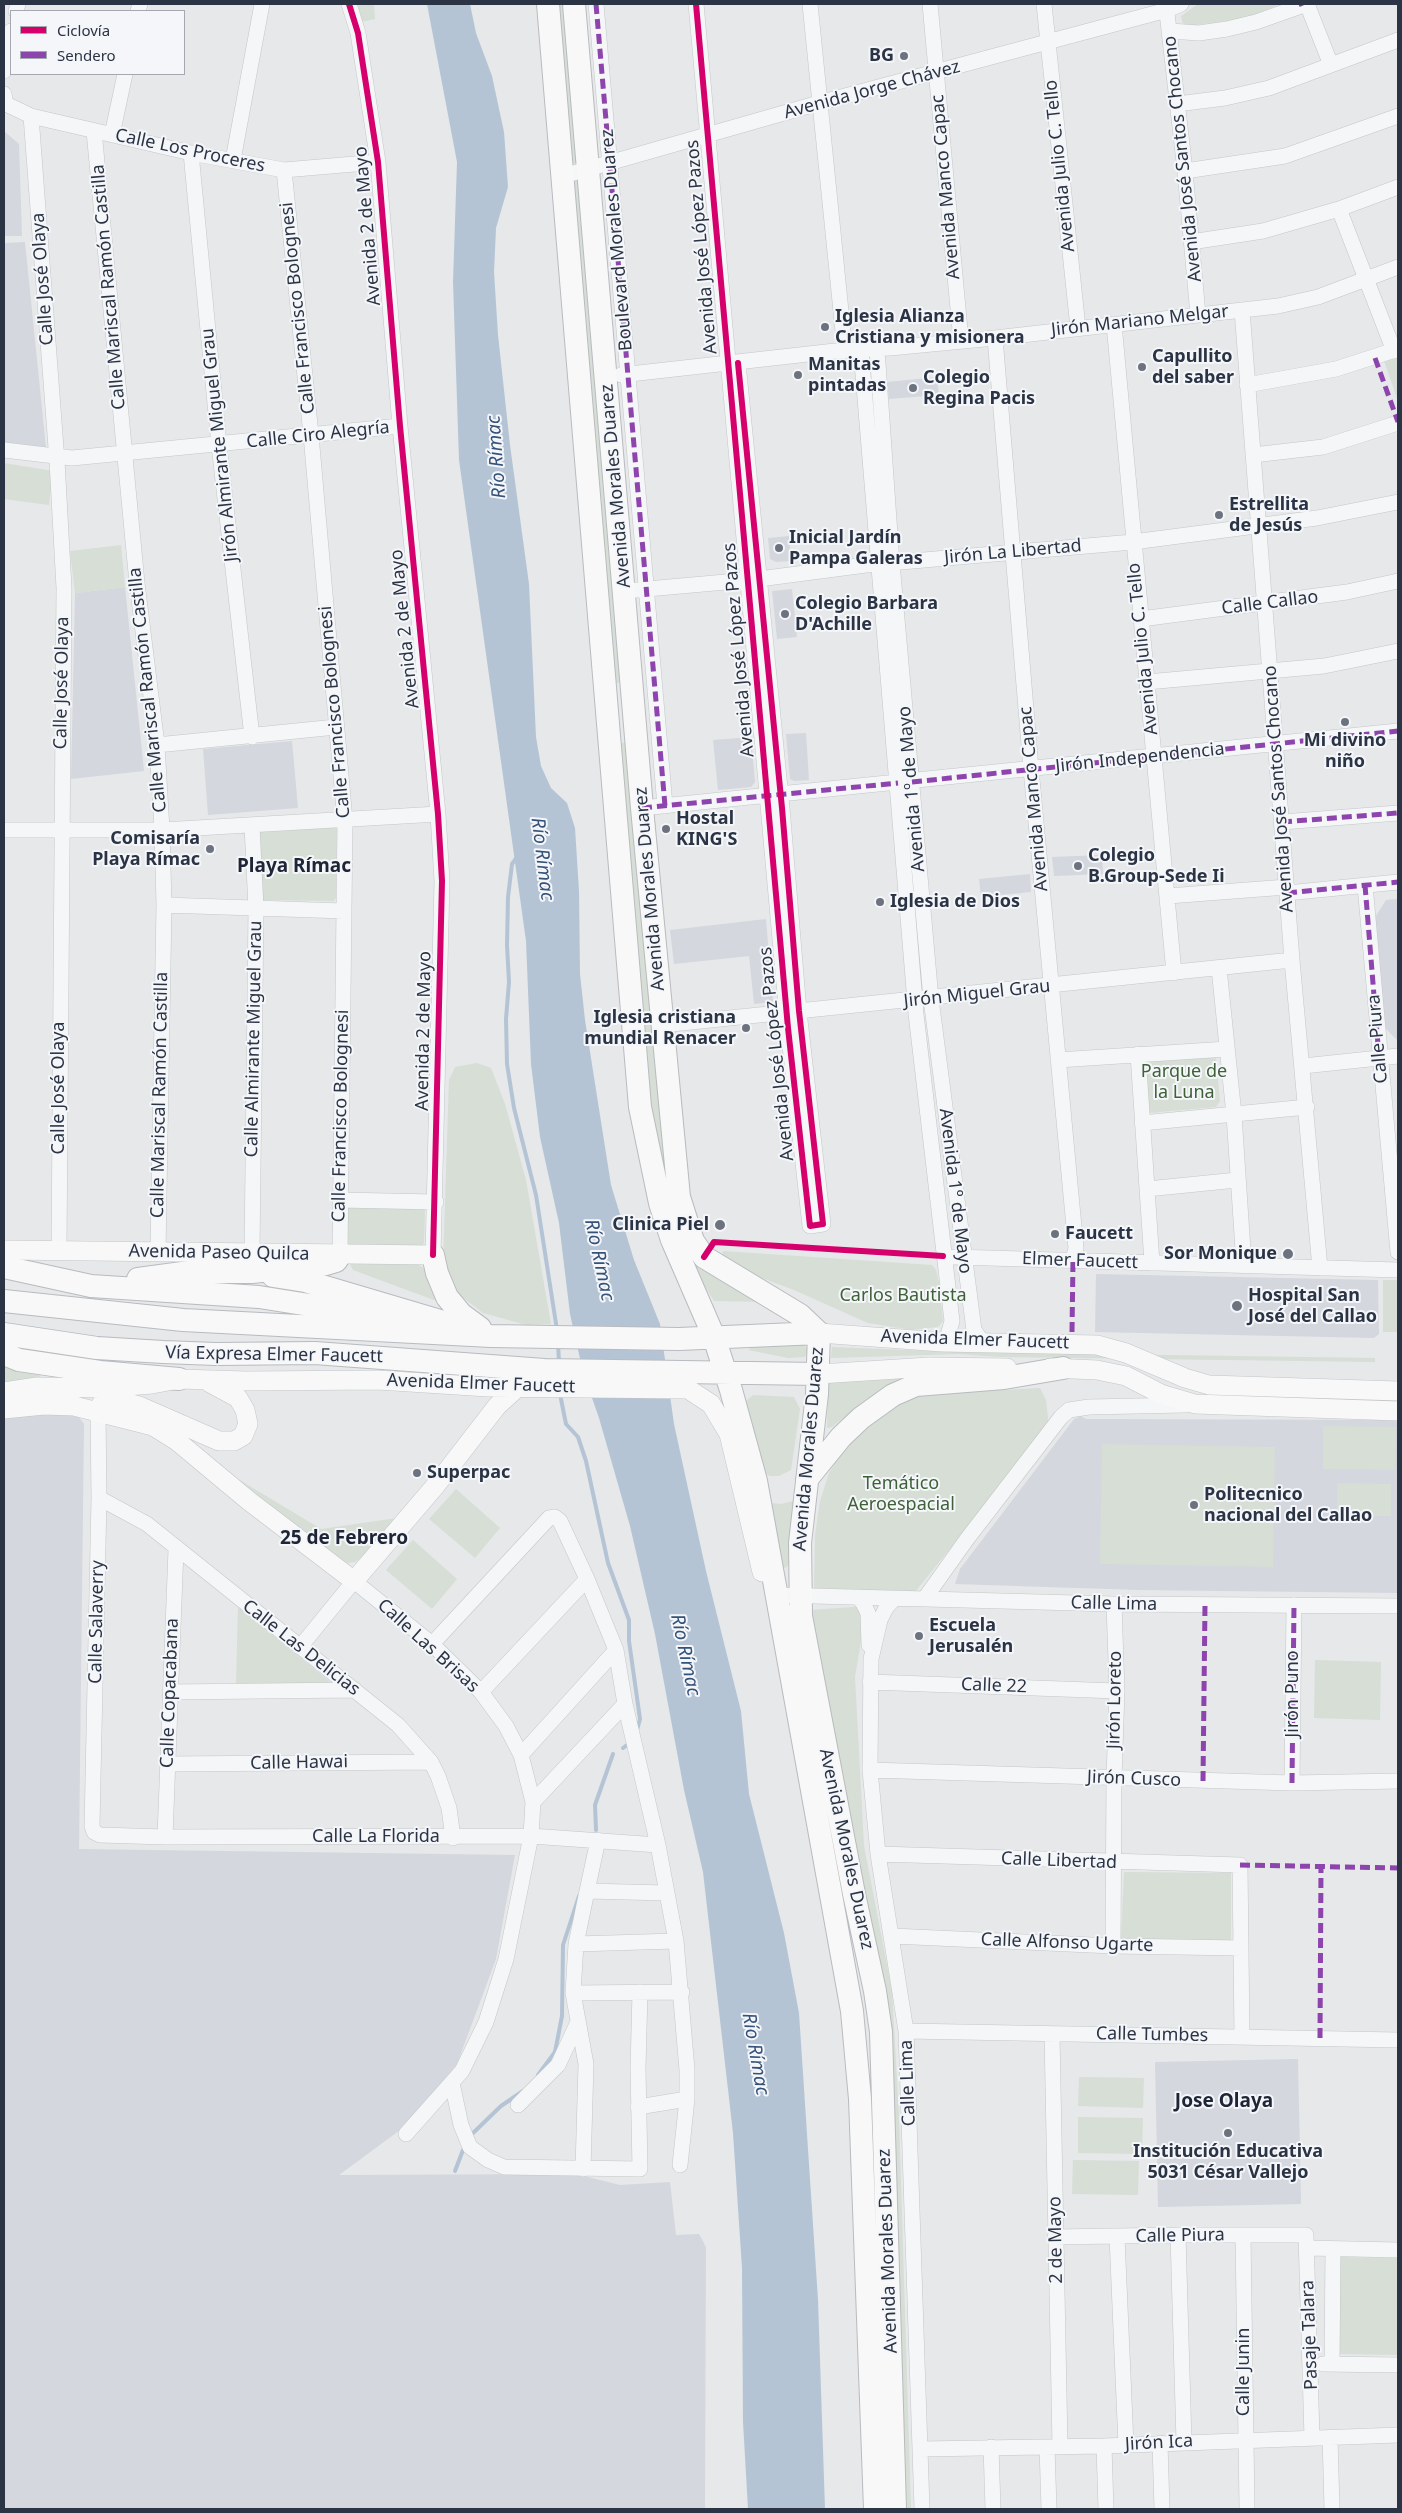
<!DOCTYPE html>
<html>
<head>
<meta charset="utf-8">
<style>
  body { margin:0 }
  #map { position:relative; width:1402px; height:2513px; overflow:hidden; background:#e6e8ea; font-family:"Noto Sans",sans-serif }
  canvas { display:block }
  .frame { position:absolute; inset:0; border:5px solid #2b3445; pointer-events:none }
  .legend { position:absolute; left:10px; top:10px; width:175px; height:65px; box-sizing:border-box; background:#f4f6f9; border:1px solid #a4a8b1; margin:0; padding:6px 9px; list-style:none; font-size:15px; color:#2b3445 }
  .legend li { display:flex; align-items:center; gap:10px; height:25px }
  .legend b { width:25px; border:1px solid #a4a8b1 }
</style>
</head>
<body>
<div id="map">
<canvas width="1402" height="2513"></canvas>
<div class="frame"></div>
<ul class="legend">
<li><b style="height:6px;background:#d6006c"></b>Ciclovía</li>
<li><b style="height:6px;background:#8e44ad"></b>Sendero</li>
</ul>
</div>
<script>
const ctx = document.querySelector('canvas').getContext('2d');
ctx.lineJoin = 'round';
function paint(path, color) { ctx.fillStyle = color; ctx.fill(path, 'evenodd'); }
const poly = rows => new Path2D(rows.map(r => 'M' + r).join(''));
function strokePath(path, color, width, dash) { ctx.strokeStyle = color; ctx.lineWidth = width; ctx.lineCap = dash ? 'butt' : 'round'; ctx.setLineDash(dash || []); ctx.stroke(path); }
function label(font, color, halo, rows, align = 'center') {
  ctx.font = font + ' "Noto Sans",sans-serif'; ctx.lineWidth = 4; ctx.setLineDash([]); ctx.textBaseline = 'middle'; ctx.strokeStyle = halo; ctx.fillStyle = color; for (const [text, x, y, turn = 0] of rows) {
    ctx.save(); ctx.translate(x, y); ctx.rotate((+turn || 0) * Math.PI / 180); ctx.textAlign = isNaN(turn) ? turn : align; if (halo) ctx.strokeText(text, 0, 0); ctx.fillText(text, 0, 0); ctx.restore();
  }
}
paint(poly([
  [4,131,19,144,22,236,4,236],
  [25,242,46,448,4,442,4,243],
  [937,377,939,395,889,399,887,382],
  [789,536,791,561,776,562,770,559,768,538],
  [125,587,144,771,71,779,75,593],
  [792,589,797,637,777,639,772,591],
  [806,733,809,780,794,781,790,779,786,734],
  [751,737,755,782,751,787,718,790,713,740],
  [292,741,298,808,208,815,203,749],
  [1102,855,1103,874,1054,876,1052,857],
  [1030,874,1031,892,981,897,979,879],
  [1398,899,1398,1041,1385,1028,1374,919,1386,900],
  [766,919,773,1002,754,1004,749,956,674,964,670,930],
  [1096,1274,1378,1280,1379,1334,1374,1338,1095,1332],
  [52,1412,78,1416,84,1424,79,1849,515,1855,496,1959,457,2064,411,2122,339,2175,576,2174,620,2185,670,2182,676,2235,699,2234,706,2247,705,2509,4,2509,4,1415],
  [1081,1416,1086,1419,1398,1420,1398,1593,1139,1590,955,1584,960,1569,1074,1419],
  [1298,2059,1301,2204,1158,2207,1155,2062]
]), '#d4d7dd');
paint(poly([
  [350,4,374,4,375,19,356,23],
  [555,4,570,4,583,161,569,165],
  [1198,4,1280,4,1252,16,1237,20,1186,26,1182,22,1181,16],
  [583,180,627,682,614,683,573,181],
  [1398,356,1398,401,1384,361],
  [4,463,53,471,49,505,4,499],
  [121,545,125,587,75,593,70,551],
  [622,743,627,743,686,1242,765,1302,714,1301,688,1260,673,1225,651,1119,619,749],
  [337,826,336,898,334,901,260,900,259,832],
  [1216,1057,1220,1101,1216,1107,1149,1113,1144,1058],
  [477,1063,491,1068,505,1104,526,1180,551,1324,526,1325,483,1313,448,1286,443,1263,449,1080,455,1067],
  [348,1206,422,1207,425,1210,424,1243,422,1246,347,1246],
  [723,1251,932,1265,936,1270,939,1283,943,1321,938,1327,912,1330,868,1323,794,1290,743,1271,721,1259],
  [349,1262,413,1263,421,1266,429,1274,442,1303,353,1270],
  [1383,1280,1398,1280,1398,1332,1383,1332],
  [802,1344,808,1349,805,1357,788,1358,748,1350,752,1347],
  [832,1347,958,1352,1375,1358,1375,1362,999,1357,958,1354,831,1358],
  [4,1365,42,1369,40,1377,4,1382],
  [891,1377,910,1379,893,1385,866,1400,832,1427,827,1428,828,1387,831,1381],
  [1040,1388,1046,1400,1049,1426,915,1592,814,1589,815,1535,820,1501,829,1473,842,1451,870,1420,899,1403,925,1394],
  [753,1395,794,1397,800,1409,791,1470,779,1476,770,1476,761,1472,746,1401],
  [1323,1426,1396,1427,1395,1470,1323,1469],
  [1102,1444,1275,1447,1273,1567,1100,1564],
  [238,1479,321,1529,397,1518,370,1552,355,1562,347,1563,332,1556],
  [1337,1483,1391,1484,1391,1516,1337,1516],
  [456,1489,500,1528,475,1558,429,1519],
  [793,1501,790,1564,785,1568,779,1565,771,1503,781,1504],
  [413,1540,457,1579,432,1609,386,1570],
  [867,1606,855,1677,864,1846,892,1991,899,2115,911,2509,903,2509,892,2114,811,1610],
  [238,1607,334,1685,236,1686],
  [1315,1660,1381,1662,1380,1720,1314,1718],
  [1124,1872,1231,1873,1231,1942,1121,1941],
  [1079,2077,1144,2078,1143,2108,1078,2106],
  [1078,2117,1143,2118,1142,2154,1078,2153],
  [1073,2160,1139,2161,1138,2195,1072,2194],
  [1336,2257,1398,2258,1398,2355,1337,2354]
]), '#d6ded6');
paint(poly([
  [427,4,470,4,476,33,492,76,504,132,508,187,496,228,494,272,498,335,510,445,529,584,536,737,541,766,551,788,567,803,575,828,579,891,580,974,585,1020,611,1185,634,1260,660,1324,674,1424,706,1571,741,1711,749,1794,784,1933,799,2013,818,2300,825,2509,748,2509,743,2422,742,2268,733,2133,703,1872,684,1790,655,1634,630,1526,599,1418,583,1372,570,1314,559,1223,540,1137,531,1064,526,941,459,460,453,282,457,162]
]), '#b4c4d5');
strokePath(poly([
  [517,857,512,864,508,897,507,945,509,982,506,1019,507,1064,514,1108,536,1195,557,1330],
  [558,1344,559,1362],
  [560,1394,566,1424,578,1437,586,1461,608,1563,629,1620,629,1641,640,1719,637,1730],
  [623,1748,627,1745],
  [596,1830,595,1805,613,1754],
  [538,2075,555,2052,562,2016,563,1945,579,1896],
  [472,2134,501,2106,523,2091],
  [455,2171,463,2150]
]), '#b4c4d5', 4);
const minor = poly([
  [349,4,358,33,378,162,400,426,438,814,442,881,433,1255],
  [596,4,665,806],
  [696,4,788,1028,810,1226,823,1224,799,1011,782,808,738,363],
  [810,4,845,351],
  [930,4,961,341],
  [1044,4,1078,328],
  [1166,4,1185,171,1198,315],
  [1307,4,1331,65],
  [16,11,18,4],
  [138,11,140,4],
  [1170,31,1199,33,1227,29,1256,22,1307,4],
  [4,71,11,31],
  [4,94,6,104,31,116,191,153,284,170,378,162],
  [1177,104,1225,98,1269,88,1398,40],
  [31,116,57,461,64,588,59,1251],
  [94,131,137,583,157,745,162,830,164,905,158,1252],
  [112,135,125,74],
  [191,153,219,445,252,737],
  [233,160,262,4],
  [284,170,311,435,345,821,340,1255],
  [1185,171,1285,156,1398,116],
  [563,176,819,103,1167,10,1181,4],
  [1339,209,1394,351],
  [1191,242,1263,231,1339,209,1398,187],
  [1242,310,1292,960,1320,1268],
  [1114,324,1174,973],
  [995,338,1031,769,1076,1248,1073,1260],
  [877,349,892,563,931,999,974,1330,983,1343],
  [861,350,916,1014,952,1321,948,1335,942,1342],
  [621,375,835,351,890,348,995,338,1278,306,1318,297,1398,267],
  [1247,385,1336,369,1398,349],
  [4,450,72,458,400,426],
  [1253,455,1323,447,1398,423],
  [625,591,759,579,866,565,1133,542,1317,518,1398,502],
  [1141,619,1347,592,1398,581],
  [1147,682,1324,666,1398,651],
  [157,745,336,727],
  [642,808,1398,731],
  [1282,822,1398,813],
  [4,830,162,830,438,814],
  [1365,885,1398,1252],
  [1287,893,1398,882],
  [1168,896,1287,887],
  [164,905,344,911],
  [1219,968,1234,1115,1244,1265],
  [662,1025,1292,960],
  [1138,1054,1152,1263],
  [1058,1060,1227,1049],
  [1303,1066,1398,1056],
  [1142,1123,1307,1107],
  [1147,1189,1237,1180],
  [340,1200,436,1202],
  [252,1253,256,908,252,826],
  [954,1257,1398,1270],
  [98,1411,99,1498,92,1826,94,1832,100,1835,165,1837,531,1836,658,1845],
  [99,1498,147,1524,398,1725,431,1762,438,1776,449,1808,453,1838],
  [776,1595,1114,1604,1398,1606],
  [858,1598,863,1603,868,1613,869,1645],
  [925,1598,967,1539,1061,1417,1069,1410,1089,1407,1185,1405],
  [894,1599,886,1608,880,1620,871,1659,870,1770,878,1854,906,2031,922,2509],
  [432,1644,549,1518,555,1517,560,1521,587,1579,616,1650,625,1704,658,1845,676,1941,687,2070,687,2099,680,2165],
  [300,1647,354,1581,432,1644,481,1692,506,1726,521,1755,533,1802,531,1836,506,1959,486,2022,462,2071,406,2134],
  [870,1682,1117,1691],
  [170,1692,355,1690],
  [481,1692,587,1579],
  [521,1755,616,1650],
  [167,1764,431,1762],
  [870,1770,1292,1783,1398,1781],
  [1292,1783,1294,1605],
  [533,1802,625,1704],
  [165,1837,176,1549],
  [878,1854,1240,1865,1242,2037],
  [587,1891,598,1840],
  [892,1936,1113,1946,1241,1948],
  [576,1944,676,1941],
  [1113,1946,1114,1778,1117,1691,1114,1604],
  [573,1993,682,1992],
  [906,2031,1398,2040],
  [1052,2034,1060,2446],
  [452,2083,461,2125,470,2147,488,2160,504,2167,640,2169,638,2068,640,1992],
  [518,2105,558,2065,578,2022],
  [638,2107,687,2099],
  [583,2169,586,2064,573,1993,576,1944,587,1891,666,1893],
  [1178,2235,1184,2442],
  [1243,2235,1247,2509],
  [1055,2237,1178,2235,1306,2235,1312,2438],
  [1117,2237,1126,2445],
  [1307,2248,1398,2250],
  [1323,2364,1398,2365],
  [1332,2364,1333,2249],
  [1330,2437,1332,2509],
  [1160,2443,1162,2509],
  [1104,2446,1106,2509],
  [991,2447,993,2509],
  [1047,2447,1049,2509],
  [921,2449,1104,2446,1398,2435]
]);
const major = poly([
  [4,1250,433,1255],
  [819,1333,942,1342,1097,1345,1126,1353,1185,1378,1209,1385,1398,1391],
  [1050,1368,1097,1370,1126,1376,1161,1394,1195,1404,1398,1411],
  [819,1374,929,1367,1007,1368],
  [4,1392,37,1387,102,1388,152,1384,179,1379,246,1381,378,1380,488,1387,688,1389,711,1404,729,1434,762,1572],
  [4,1409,44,1405,74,1406,153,1426,177,1441,249,1501,354,1581,436,1485,497,1406,519,1386],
  [98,1411,102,1403,109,1399,120,1401,139,1406,219,1441,234,1441,243,1436,248,1424,245,1410,238,1398,210,1383]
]);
const highway = poly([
  [548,4,640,1107,660,1203,672,1240,714,1337,731,1390,756,1481,852,2011,860,2099,875,2509],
  [574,4,642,808,679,1197,693,1241,704,1257,800,1315,819,1333,817,1394,800,1543,801,1616,854,1894,875,1991,881,2032,895,2509],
  [433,1255,437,1273,447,1297,461,1314,480,1328],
  [4,1267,91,1286,259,1297,397,1319],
  [273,1276,305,1281,457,1326],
  [138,1279,190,1272,252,1272,326,1264,336,1261,340,1255],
  [4,1301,183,1320,491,1336,679,1339,819,1333],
  [4,1334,97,1348,163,1352,216,1354,315,1353,544,1370,819,1374],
  [4,1354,19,1360,100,1372,179,1379],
  [807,1479,841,1437,861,1418,893,1395,916,1385,1004,1378,1063,1368]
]);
strokePath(minor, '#c4c6c8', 16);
strokePath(major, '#c2c5c8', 20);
strokePath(highway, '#b8bbbf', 24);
strokePath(minor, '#f5f6f7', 15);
strokePath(major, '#f8f8f8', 19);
strokePath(highway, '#f8f8f8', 22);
strokePath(poly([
  [596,4,665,806],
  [1301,4,1302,6],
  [1375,358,1398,422],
  [912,782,1398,731],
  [642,808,898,783],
  [1282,822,1398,813],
  [1365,885,1379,1057],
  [1287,893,1398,882],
  [1072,1332,1073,1260],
  [1203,1781,1205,1605],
  [1292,1783,1294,1605],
  [1240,1865,1398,1868],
  [1320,2038,1321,1867]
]), '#8e44ad', 5, [10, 5]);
strokePath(poly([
  [349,4,358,33,378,162,400,426,438,814,442,881,433,1255],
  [696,4,788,1028,810,1226,823,1224,799,1011,782,808,738,363],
  [704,1257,714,1242,943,1256]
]), '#d6006c', 6);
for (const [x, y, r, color] of [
  [904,56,5,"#6c737f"],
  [825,327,5,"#6c737f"],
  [1142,367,5,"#6c737f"],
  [798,375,5,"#6c737f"],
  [913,388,5,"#6c737f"],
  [1219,515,5,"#6c737f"],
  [779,548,5,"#6c737f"],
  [785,614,5,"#6c737f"],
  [1345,722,5,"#6c737f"],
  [666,829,5,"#6c737f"],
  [210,849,5,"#6c737f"],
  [1078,866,5,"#6c737f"],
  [880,902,5,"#6c737f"],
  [746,1028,5,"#6c737f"],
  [720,1225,6,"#6c737f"],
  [1055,1234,5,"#6c737f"],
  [1288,1254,6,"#6c737f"],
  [1237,1306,6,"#6c737f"],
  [417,1473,5,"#6c737f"],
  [1194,1505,5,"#6c737f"],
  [919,1636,5,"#6c737f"],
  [1228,2133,5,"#6c737f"]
]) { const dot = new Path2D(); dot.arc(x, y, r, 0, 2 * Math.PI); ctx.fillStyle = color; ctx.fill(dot); strokePath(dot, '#f4f6f9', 2); }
label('bold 18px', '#2b3445', '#f4f6f9', [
  ["BG",894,56,"right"],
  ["Iglesia Alianza",835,317],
  ["Cristiana y misionera",835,338],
  ["Capullito",1152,357],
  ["del saber",1152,378],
  ["Manitas",808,365],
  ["pintadas",808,386],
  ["Colegio",923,378],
  ["Regina Pacis",923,399],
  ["Estrellita",1229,505],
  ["de Jesús",1229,526],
  ["Inicial Jardín",789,538],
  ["Pampa Galeras",789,559],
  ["Colegio Barbara",795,604],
  ["D'Achille",795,625],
  ["Mi divino",1345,741,"center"],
  ["niño",1345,762,"center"],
  ["Hostal",676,819],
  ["KING'S",676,840],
  ["Comisaría",200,839,"right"],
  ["Playa Rímac",200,860,"right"],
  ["Colegio",1088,856],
  ["B.Group-Sede Ii",1088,877],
  ["Iglesia de Dios",890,902],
  ["Iglesia cristiana",736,1018,"right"],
  ["mundial Renacer",736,1039,"right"],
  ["Clinica Piel",709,1225,"right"],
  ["Faucett",1065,1234],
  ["Sor Monique",1277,1254,"right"],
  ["Hospital San",1248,1296],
  ["José del Callao",1248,1317],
  ["Superpac",427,1473],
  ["Politecnico",1204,1495],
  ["nacional del Callao",1204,1516],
  ["Escuela",929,1626],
  ["Jerusalén",929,1647],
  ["Institución Educativa",1228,2152,"center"],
  ["5031 César Vallejo",1228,2173,"center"]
], 'left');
label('18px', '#2b3445', '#f4f6f9', [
  ["Avenida Jorge Chávez",872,90,-15],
  ["Calle Los Proceres",190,151,12],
  ["Avenida José Santos Chocano",1183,159,-96],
  ["Avenida Julio C. Tello",1060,166,-96],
  ["Avenida Manco Capac",946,187,-95],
  ["Avenida 2 de Mayo",368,226,-95],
  ["Boulevard Morales Duarez",617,240,-95],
  ["Avenida José López Pazos",702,247,-95],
  ["Calle José Olaya",43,279,-94],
  ["Calle Mariscal Ramón Castilla",109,287,-95],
  ["Calle Francisco Bolognesi",298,308,-96],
  ["Jirón Mariano Melgar",1140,321,-6],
  ["Calle Ciro Alegría",318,435,-6],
  ["Jirón Almirante Miguel Grau",220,445,-96],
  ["Avenida Morales Duarez",616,486,-95],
  ["Jirón La Libertad",1013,552,-5],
  ["Calle Callao",1270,603,-7],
  ["Avenida 2 de Mayo",405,629,-96],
  ["Avenida Julio C. Tello",1143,649,-96],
  ["Avenida José López Pazos",739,650,-95],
  ["Calle José Olaya",62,683,-89],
  ["Calle Mariscal Ramón Castilla",148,690,-96],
  ["Calle Francisco Bolognesi",335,712,-95],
  ["Jirón Independencia",1140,758,-6],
  ["Avenida 1º de Mayo",912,789,-95],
  ["Avenida José Santos Chocano",1279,789,-94],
  ["Avenida Manco Capac",1034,799,-95],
  ["Avenida Morales Duarez",650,889,-95],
  ["Jirón Miguel Grau",977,994,-6],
  ["Avenida 2 de Mayo",424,1031,-89],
  ["Calle Almirante Miguel Grau",254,1039,-89],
  ["Calle Piura",1378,1039,-95],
  ["Avenida José López Pazos",777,1054,-96],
  ["Calle José Olaya",59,1088,-90],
  ["Calle Mariscal Ramón Castilla",160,1095,-89],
  ["Calle Francisco Bolognesi",341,1116,-89],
  ["Avenida 1º de Mayo",955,1191,83],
  ["Avenida Paseo Quilca",219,1253,1],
  ["Elmer Faucett",1080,1261,2],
  ["Avenida Elmer Faucett",975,1340,2],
  ["Vía Expresa Elmer Faucett",274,1355,1],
  ["Avenida Elmer Faucett",481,1384,2],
  ["Avenida Morales Duarez",809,1449,-85],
  ["Calle Lima",1114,1604,1],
  ["Calle Salaverry",97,1622,-89],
  ["Calle Las Brisas",428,1646,42],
  ["Calle Las Delicias",301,1648,38],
  ["Calle 22",994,1686,2],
  ["Calle Copacabana",170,1693,-88],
  ["Jirón Puno",1293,1694,-90],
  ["Jirón Loreto",1115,1700,-89],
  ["Calle Hawai",299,1763,-1],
  ["Jirón Cusco",1134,1779,2],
  ["Calle La Florida",376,1837],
  ["Avenida Morales Duarez",846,1849,78],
  ["Calle Libertad",1059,1861,2],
  ["Calle Alfonso Ugarte",1067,1943,2],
  ["Calle Tumbes",1152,2035,1],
  ["Calle Lima",908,2083,-92],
  ["Calle Piura",1180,2236,-1],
  ["2 de Mayo",1056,2240,-91],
  ["Avenida Morales Duarez",888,2251,-92],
  ["Pasaje Talara",1310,2335,-92],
  ["Calle Junin",1244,2372,-90],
  ["Jirón Ica",1159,2443,-3]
]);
label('18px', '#3f6138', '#f4f6f9', [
  ["Parque de",1184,1072],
  ["la Luna",1184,1093],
  ["Carlos Bautista",903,1296],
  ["Temático",901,1484],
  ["Aeroespacial",901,1505]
]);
label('italic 19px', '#34527a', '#f4f6f9', [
  ["Río Rímac",497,457,-94],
  ["Río Rímac",542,859,83],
  ["Río Rímac",599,1260,78],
  ["Río Rímac",685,1655,78],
  ["Río Rímac",755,2054,80]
]);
label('bold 19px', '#1d2536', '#f4f6f9', [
  ["Playa Rímac",294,867],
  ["25 de Febrero",344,1539],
  ["Jose Olaya",1224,2102]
]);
</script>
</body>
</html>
